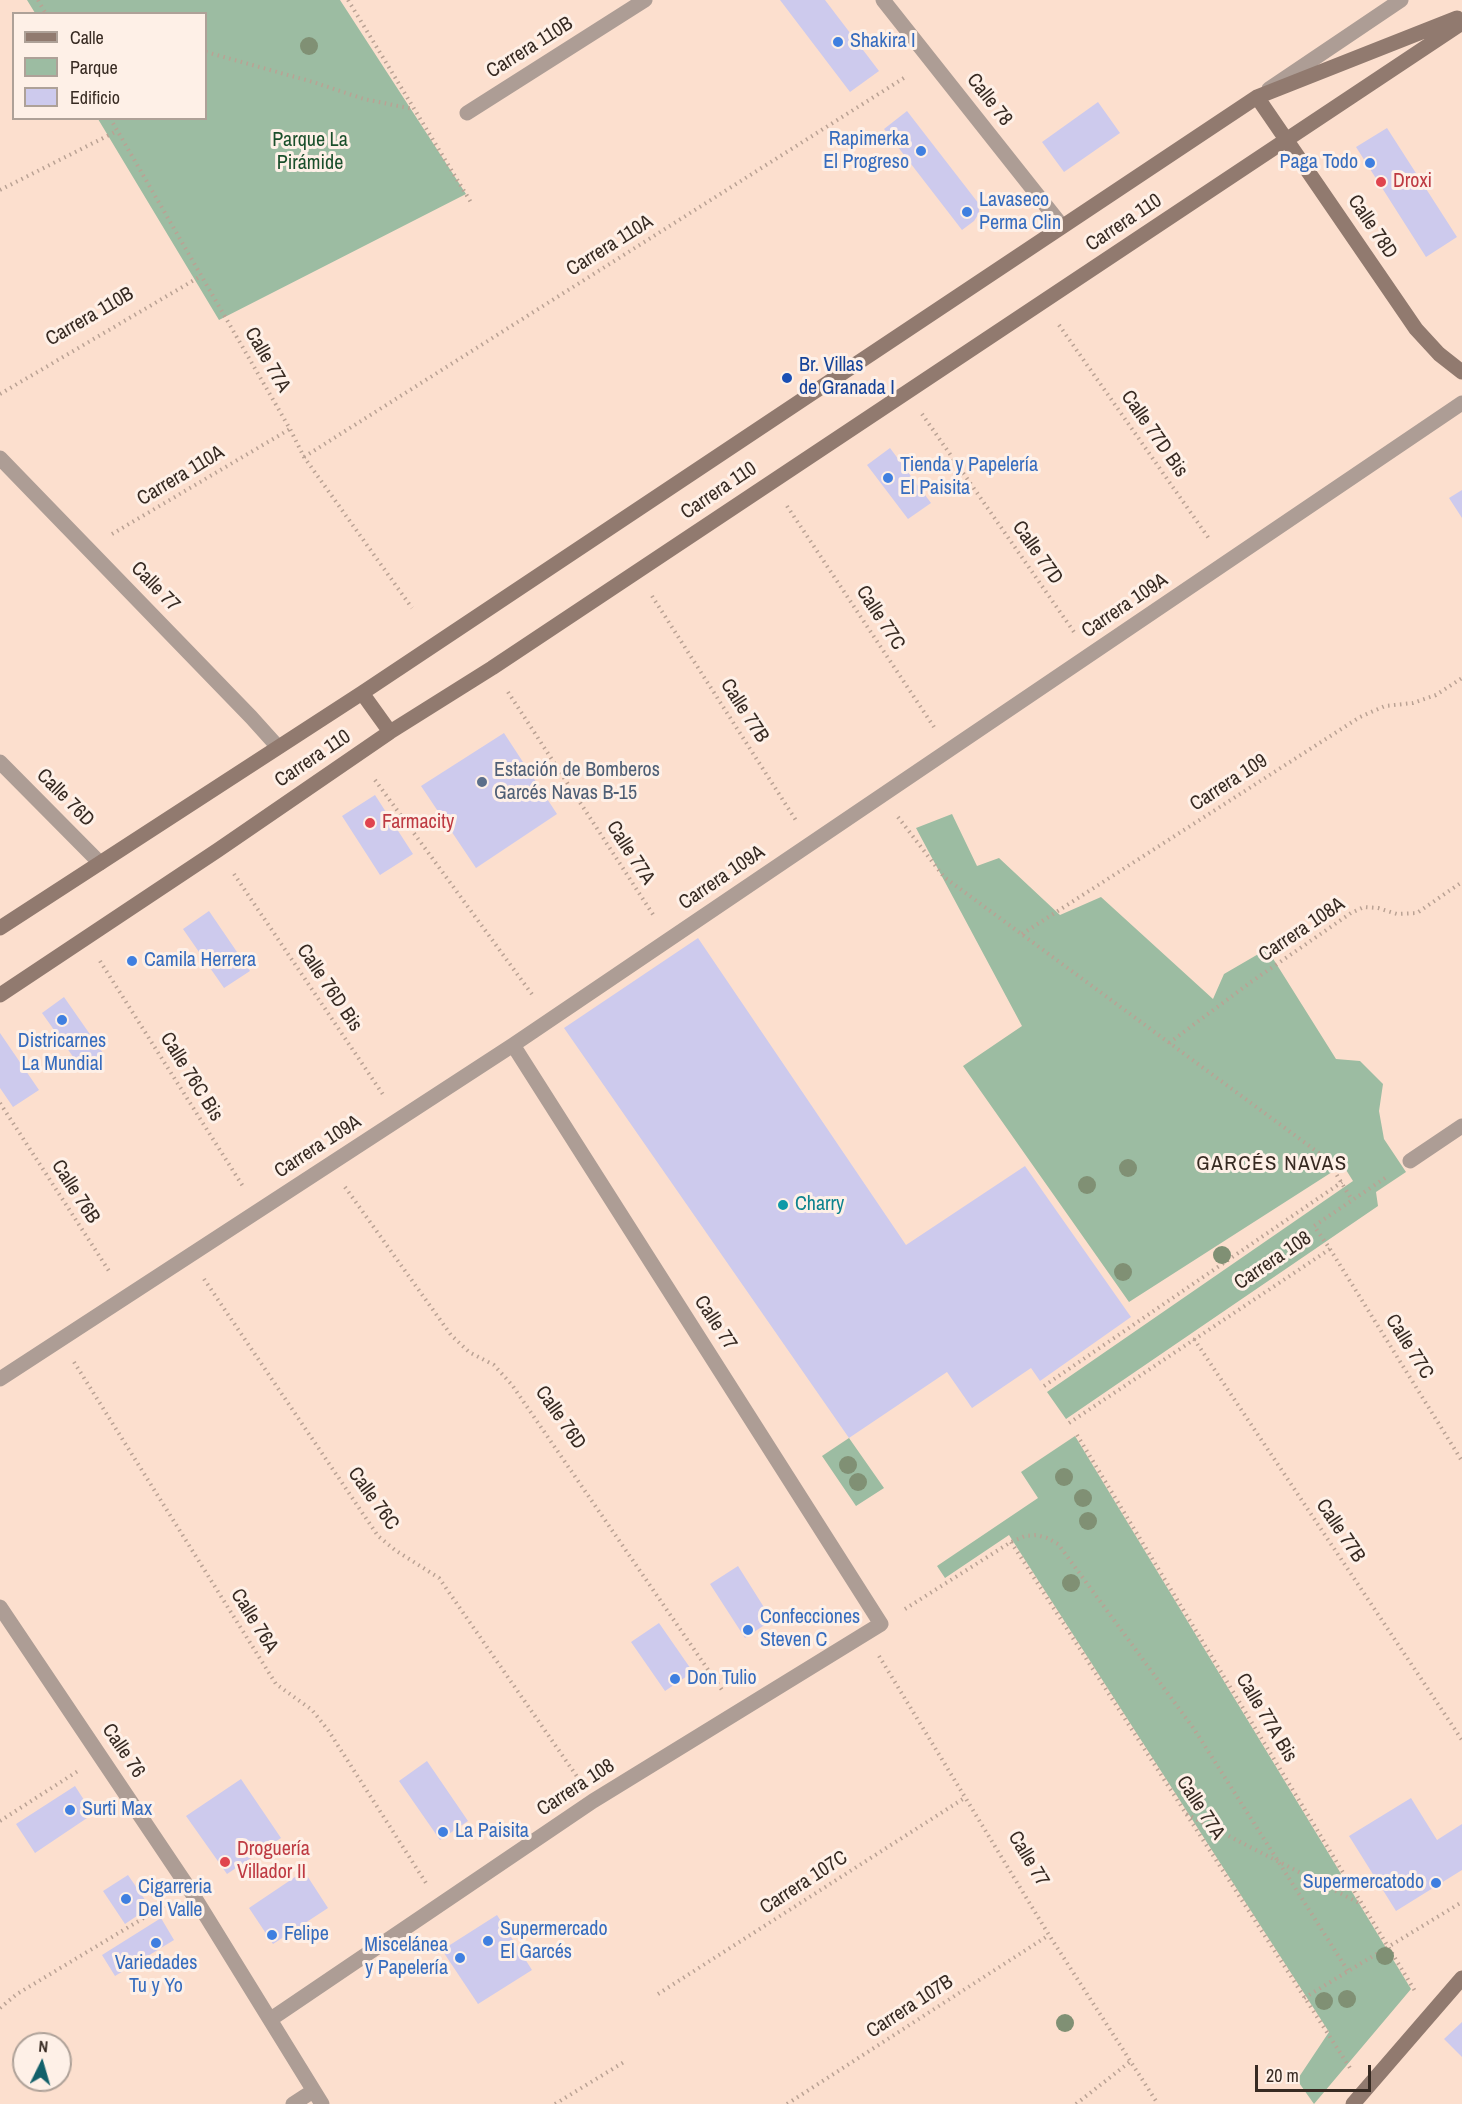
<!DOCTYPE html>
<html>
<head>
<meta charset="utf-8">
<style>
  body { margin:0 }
  #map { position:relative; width:1462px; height:2104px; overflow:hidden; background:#fcdfce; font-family:"Archivo Narrow",sans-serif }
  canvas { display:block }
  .legend { position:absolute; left:12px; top:12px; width:195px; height:108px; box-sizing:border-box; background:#fef0e7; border:2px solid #aea198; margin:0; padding:8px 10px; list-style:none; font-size:18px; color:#372a22 }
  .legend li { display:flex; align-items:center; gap:12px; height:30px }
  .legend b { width:30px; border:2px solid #aea198 }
  .north { position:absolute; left:12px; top:2032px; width:60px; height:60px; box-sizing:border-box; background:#fef0e7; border:2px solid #aea198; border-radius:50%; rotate:5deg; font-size:16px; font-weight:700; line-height:24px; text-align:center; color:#372a22 }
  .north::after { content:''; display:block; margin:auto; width:21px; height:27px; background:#12606a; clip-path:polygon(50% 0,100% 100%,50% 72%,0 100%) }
  .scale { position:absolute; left:1255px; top:2065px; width:116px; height:27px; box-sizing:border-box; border:3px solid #372a22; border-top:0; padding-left:8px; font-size:18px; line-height:21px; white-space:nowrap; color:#372a22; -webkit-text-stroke:4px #fef0e7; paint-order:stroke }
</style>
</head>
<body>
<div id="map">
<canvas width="1462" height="2104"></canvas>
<ul class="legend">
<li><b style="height:8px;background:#917a6f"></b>Calle</li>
<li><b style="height:16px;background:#9cbca2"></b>Parque</li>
<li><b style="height:16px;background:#cdcaed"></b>Edificio</li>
</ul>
<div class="north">N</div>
<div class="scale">20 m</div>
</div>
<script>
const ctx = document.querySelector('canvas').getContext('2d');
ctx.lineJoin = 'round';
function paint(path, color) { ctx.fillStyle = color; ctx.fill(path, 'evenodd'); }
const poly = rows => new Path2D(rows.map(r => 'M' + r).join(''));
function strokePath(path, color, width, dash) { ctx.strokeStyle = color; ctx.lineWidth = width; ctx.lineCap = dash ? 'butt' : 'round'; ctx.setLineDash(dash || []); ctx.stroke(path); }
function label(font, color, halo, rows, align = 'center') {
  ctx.font = font + ' "Archivo Narrow",sans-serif'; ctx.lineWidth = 6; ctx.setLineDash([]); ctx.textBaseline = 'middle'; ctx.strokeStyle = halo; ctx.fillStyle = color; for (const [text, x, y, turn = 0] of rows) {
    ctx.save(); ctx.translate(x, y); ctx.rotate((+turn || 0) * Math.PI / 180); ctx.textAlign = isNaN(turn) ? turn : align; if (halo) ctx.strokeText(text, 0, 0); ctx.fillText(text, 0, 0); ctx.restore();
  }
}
paint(poly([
  [27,0,340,0,466,194,219,320,98,119,206,118,206,14,35,13],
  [952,814,977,866,999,858,1060,915,1101,897,1213,999,1224,974,1267,949,1336,1059,1360,1061,1383,1084,1379,1111,1384,1139,1406,1172,1376,1192,1378,1206,1066,1419,1047,1392,1353,1181,1343,1165,1129,1302,963,1066,1022,1026,916,828],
  [1075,1436,1411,1989,1314,2104,1297,2080,1329,2032,1009,1535,945,1578,937,1566,1038,1498,1021,1472],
  [849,1438,884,1488,856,1506,822,1456]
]), '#9cbca2');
paint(poly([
  [780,0,825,0,879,71,850,92],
  [1098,102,1120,133,1064,172,1042,142],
  [907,111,979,204,979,213,974,221,962,230,884,129],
  [1387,128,1457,237,1426,257,1356,147],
  [890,448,931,503,908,519,867,465],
  [1462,490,1462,518,1449,498],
  [504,733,557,814,476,868,421,786],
  [375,795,413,854,380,875,342,816],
  [209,911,250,971,224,988,183,929],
  [698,938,906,1245,1025,1166,1131,1317,1040,1381,1031,1368,972,1408,947,1372,849,1438,564,1028],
  [64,997,103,1053,81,1068,42,1013],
  [0,1033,39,1090,13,1107,0,1088],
  [738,1566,772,1620,745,1638,710,1584],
  [659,1623,693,1672,665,1691,631,1642],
  [427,1761,468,1821,440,1840,399,1781],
  [241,1779,281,1838,227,1874,186,1816],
  [75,1786,93,1814,35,1853,16,1824],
  [1411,1798,1437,1840,1462,1824,1462,1870,1396,1911,1349,1836],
  [304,1871,328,1908,273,1944,249,1908],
  [128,1875,150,1907,125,1924,103,1891],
  [497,1915,532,1970,478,2004,442,1950],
  [161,1918,174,1940,115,1976,102,1955],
  [1462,2022,1462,2057,1444,2039]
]), '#cdcaed');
strokePath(poly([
  [38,0,46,14],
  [348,0,472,204],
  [206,52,313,82,364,99,413,109],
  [110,118,290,429,304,457,412,608],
  [0,190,117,131],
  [1059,325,1210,540],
  [0,394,201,276],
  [922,414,1074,632],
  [304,457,907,76],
  [787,506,934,727],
  [112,534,290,429],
  [652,596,797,822],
  [508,692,654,916],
  [375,780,534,997],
  [898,817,944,877,1327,1159,1352,1200],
  [234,874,384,1096],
  [1022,934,1360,717,1385,706,1413,703,1436,695,1462,678],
  [100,961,244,1188],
  [1169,1043,1251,982,1351,913,1364,907,1378,908,1397,914,1417,913,1462,882],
  [0,1103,111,1274],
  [345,1187,451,1335,469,1352,494,1365,512,1385,722,1690],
  [1330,1249,1462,1461],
  [204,1279,378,1536,395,1550,439,1578,578,1778],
  [1194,1339,1462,1740],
  [74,1362,276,1684,312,1710,328,1730,426,1883],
  [1044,1386,1342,1182],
  [1069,1423,1330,1249,1314,1226,1388,1176],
  [1077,1435,1415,1991],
  [1011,1542,1350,2068],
  [905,1609,1011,1542,1025,1536,1036,1535,1047,1538,1058,1544,1194,1729,1348,1971],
  [879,1656,1049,1935,1158,2104],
  [1186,1814,1361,1904],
  [0,1821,78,1771],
  [658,1994,966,1797],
  [1304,1998,1462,1902],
  [0,2008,17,1994,167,1904],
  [555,2104,624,2062],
  [787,2104,1049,1935],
  [1076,2104,1131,2061]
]), '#baa294', 4, [1.5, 4.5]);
strokePath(poly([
  [883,0,1062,226],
  [1269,89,1401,0],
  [467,113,645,0],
  [0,458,251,717,278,747],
  [0,762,100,863],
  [1410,1161,1462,1126],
  [0,1379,513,1045,1462,403],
  [0,1607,190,1890,322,2104],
  [271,2019,593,1801,881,1624,513,1045],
  [293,2104,313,2091]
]), '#ad9d95', 15);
strokePath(poly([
  [1257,97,1416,329,1439,354,1462,372],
  [362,693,390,732],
  [0,928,362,693,1257,97,1457,18],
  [0,995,218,850,390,732,492,668,1462,23],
  [1353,2104,1462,1978]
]), '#917a6f', 15);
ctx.fillStyle = '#809074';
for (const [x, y] of [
  [309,46],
  [1128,1168],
  [1087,1185],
  [1222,1255],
  [1123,1272],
  [848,1465],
  [1064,1477],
  [858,1482],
  [1083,1498],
  [1088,1521],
  [1071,1583],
  [1385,1956],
  [1347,1999],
  [1324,2001],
  [1065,2023]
]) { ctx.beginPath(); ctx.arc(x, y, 9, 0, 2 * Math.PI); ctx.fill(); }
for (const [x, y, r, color] of [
  [838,42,6,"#3f7fe0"],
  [921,151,6,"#3f7fe0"],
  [1370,163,6,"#3f7fe0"],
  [1381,182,6,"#e0444e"],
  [967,212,6,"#3f7fe0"],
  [787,378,6,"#1a4fb4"],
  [888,478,6,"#3f7fe0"],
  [482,782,6,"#5c6f8a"],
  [370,823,6,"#e0444e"],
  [132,961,6,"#3f7fe0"],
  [62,1020,6,"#3f7fe0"],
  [783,1205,6,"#0f9aa8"],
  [748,1630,6,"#3f7fe0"],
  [675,1679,6,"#3f7fe0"],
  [70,1810,6,"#3f7fe0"],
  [443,1832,6,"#3f7fe0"],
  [225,1862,6,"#e0444e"],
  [1436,1883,6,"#3f7fe0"],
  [126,1899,6,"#3f7fe0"],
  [272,1935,6,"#3f7fe0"],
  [488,1941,6,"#3f7fe0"],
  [156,1943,6,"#3f7fe0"],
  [460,1958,6,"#3f7fe0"]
]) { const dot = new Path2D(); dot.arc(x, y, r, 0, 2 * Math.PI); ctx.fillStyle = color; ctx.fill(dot); strokePath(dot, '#fef0e7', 2); }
label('20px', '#366cbe', '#fef0e7', [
  ["Shakira I",850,42],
  ["Rapimerka",909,140,"right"],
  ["El Progreso",909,163,"right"],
  ["Paga Todo",1358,163,"right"],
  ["Lavaseco",979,201],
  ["Perma Clin",979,224],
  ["Tienda y Papelería",900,466],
  ["El Paisita",900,489],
  ["Camila Herrera",144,961],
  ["Districarnes",62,1042,"center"],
  ["La Mundial",62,1065,"center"],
  ["Confecciones",760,1618],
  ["Steven C",760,1641],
  ["Don Tulio",687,1679],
  ["Surti Max",82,1810],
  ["La Paisita",455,1832],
  ["Supermercatodo",1424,1883,"right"],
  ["Cigarreria",138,1888],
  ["Del Valle",138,1911],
  ["Supermercado",500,1930],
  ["El Garcés",500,1953],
  ["Felipe",284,1935],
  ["Miscelánea",448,1946,"right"],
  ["y Papelería",448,1969,"right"],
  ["Variedades",156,1964,"center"],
  ["Tu y Yo",156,1987,"center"]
], 'left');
label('20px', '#372a22', '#fef0e7', [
  ["Carrera 110B",530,48,-32],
  ["Calle 78",989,100,52],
  ["Carrera 110",1124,223,-34],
  ["Calle 78D",1372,227,56],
  ["Carrera 110A",610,246,-32],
  ["Carrera 110B",90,317,-30],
  ["Calle 77A",267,360,60],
  ["Calle 77D Bis",1154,434,55],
  ["Carrera 110A",181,476,-31],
  ["Carrera 110",719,491,-34],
  ["Calle 77D",1037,553,55],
  ["Calle 77",155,587,46],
  ["Carrera 109A",1125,606,-34],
  ["Calle 77C",880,618,57],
  ["Calle 77B",744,711,57],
  ["Carrera 110",313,759,-34],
  ["Carrera 109",1229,783,-33],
  ["Calle 76D",65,798,45],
  ["Calle 77A",630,853,57],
  ["Carrera 109A",722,878,-34],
  ["Carrera 108A",1302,930,-34],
  ["Calle 76D Bis",329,988,56],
  ["Calle 76C Bis",191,1077,58],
  ["Carrera 109A",318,1147,-33],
  ["Calle 76B",75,1192,57],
  ["Carrera 108",1273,1261,-34],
  ["Calle 77",715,1323,57],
  ["Calle 77C",1409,1347,58],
  ["Calle 76D",560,1418,55],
  ["Calle 76C",373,1499,54],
  ["Calle 77B",1340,1531,56],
  ["Calle 76A",254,1621,58],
  ["Calle 77A Bis",1266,1718,59],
  ["Calle 76",123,1751,56],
  ["Carrera 108",576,1788,-33],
  ["Calle 77A",1200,1808,57],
  ["Calle 77",1028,1859,59],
  ["Carrera 107C",804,1883,-33],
  ["Carrera 107B",910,2007,-33]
]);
label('20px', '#1a4f2b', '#fef0e7', [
  ["Parque La",310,141],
  ["Pirámide",310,164]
]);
label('20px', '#be3a42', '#fef0e7', [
  ["Droxi",1393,182],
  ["Farmacity",382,823],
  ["Droguería",237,1850],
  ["Villador II",237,1873]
], 'left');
label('20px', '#164399', '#fef0e7', [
  ["Br. Villas",799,366],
  ["de Granada I",799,389]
], 'left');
label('20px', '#4e5e75', '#fef0e7', [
  ["Estación de Bomberos",494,771],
  ["Garcés Navas B-15",494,794]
], 'left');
label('20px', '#0d838f', '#fef0e7', [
  ["Charry",795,1205]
], 'left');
ctx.letterSpacing = '1.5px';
label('21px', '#372a22', '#fef0e7', [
  ["GARCÉS NAVAS",1272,1164]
]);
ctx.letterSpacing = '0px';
</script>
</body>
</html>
